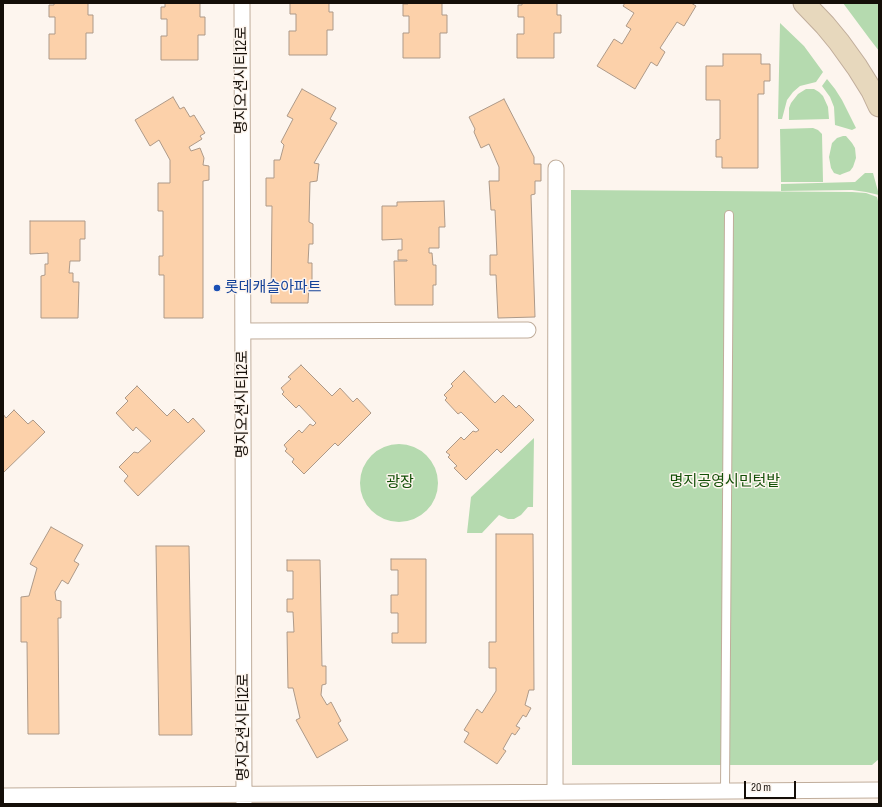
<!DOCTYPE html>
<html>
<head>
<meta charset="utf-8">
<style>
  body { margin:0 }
  #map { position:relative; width:882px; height:807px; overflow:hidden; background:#fdf5ee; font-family:"Sofia Sans Condensed",sans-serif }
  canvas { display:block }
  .frame { position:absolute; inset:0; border:4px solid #140e08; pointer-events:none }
  .scale { position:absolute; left:744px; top:781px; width:52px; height:18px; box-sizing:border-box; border:2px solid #140e08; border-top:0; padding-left:5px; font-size:12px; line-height:14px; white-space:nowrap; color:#140e08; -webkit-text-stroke:3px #fdf5ee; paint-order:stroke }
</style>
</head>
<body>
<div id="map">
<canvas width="882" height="807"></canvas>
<div class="frame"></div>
<div class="scale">20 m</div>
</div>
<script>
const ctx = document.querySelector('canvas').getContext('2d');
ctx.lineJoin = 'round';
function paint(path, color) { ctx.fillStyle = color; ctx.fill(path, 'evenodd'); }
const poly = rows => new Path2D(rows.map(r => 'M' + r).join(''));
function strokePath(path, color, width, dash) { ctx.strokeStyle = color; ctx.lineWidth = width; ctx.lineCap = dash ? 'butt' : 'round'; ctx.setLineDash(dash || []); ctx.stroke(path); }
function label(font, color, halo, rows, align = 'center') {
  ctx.font = font + ' "Sofia Sans Condensed","Noto Sans KR",sans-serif'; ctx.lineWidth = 3; ctx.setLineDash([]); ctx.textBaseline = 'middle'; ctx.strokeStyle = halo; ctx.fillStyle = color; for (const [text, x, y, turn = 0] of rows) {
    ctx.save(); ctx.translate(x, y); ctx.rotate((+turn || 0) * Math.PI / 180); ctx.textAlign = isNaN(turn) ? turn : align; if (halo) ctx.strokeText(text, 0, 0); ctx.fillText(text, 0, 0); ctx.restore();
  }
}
paint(poly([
  [843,3,879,3,879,51,869,38],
  [780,23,804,46,823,72,816,82,800,86,793,92,787,100,782,119,778,119],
  [827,79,835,89,842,100,856,128,852,130,835,125,834,107,830,97,822,86],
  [806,89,814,89,819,92,823,96,828,107,829,119,789,120,789,108,791,103,798,94],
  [813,128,818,130,822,134,823,182,781,182,780,129],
  [843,136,846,136,852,143,855,148,856,158,853,167,850,171,842,174,840,175,834,173,831,168,829,157,832,143,837,138],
  [865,173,873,173,879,195,866,192,852,190,781,191,781,184,855,182],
  [571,190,852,192,866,193,877,197,879,205,879,759,872,765,572,765],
  [534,438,533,507,528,507,521,515,514,519,508,519,499,515,482,533,467,533,471,497],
  '360 483a39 39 0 1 1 78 0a39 39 0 1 1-78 0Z'
]), '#b5daaf');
const building = poly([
  [54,3,88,3,88,15,93,15,93,33,86,33,86,59,49,59,49,34,55,34,55,17,49,17,49,5,54,5,54,3],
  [165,3,200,3,200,17,205,17,205,35,198,35,198,60,161,60,161,36,167,36,167,19,161,19,161,7,165,7,165,3],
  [290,3,329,3,329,12,333,12,333,30,327,30,327,55,289,55,289,31,296,31,296,14,290,14,290,3],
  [408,3,442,3,442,15,447,15,447,33,440,33,440,58,403,58,403,33,409,33,409,16,403,16,403,4,408,4,408,3],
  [522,3,557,3,557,15,561,15,561,33,554,33,554,58,517,58,517,34,524,34,524,17,518,17,518,5,522,5,522,3],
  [625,3,691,3,696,6,684,26,677,22,660,48,665,52,657,66,651,62,635,89,597,66,614,39,622,44,631,29,626,26,634,13,623,6,625,3],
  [723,54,761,54,761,64,770,64,770,81,764,81,764,94,758,94,758,168,722,168,722,157,716,157,716,140,720,139,720,100,706,100,706,66,723,66,723,54],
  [302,89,336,108,330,119,337,123,314,163,319,164,317,181,310,182,309,222,313,224,313,244,309,244,308,263,312,263,312,284,309,284,308,303,271,303,272,206,266,206,266,178,274,178,274,160,280,160,284,145,281,142,293,119,287,116,302,89],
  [173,97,180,109,184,107,190,117,194,115,205,133,200,136,202,139,189,147,191,151,200,148,204,158,203,165,209,166,209,180,203,181,203,318,164,318,164,275,159,275,159,256,163,256,163,211,158,211,158,183,170,183,170,160,159,140,150,146,135,120,173,97],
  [504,99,534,157,534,164,541,164,541,181,535,181,535,194,531,195,535,317,498,318,496,275,490,275,490,255,497,255,495,210,491,210,489,181,499,181,499,167,489,144,481,148,474,132,475,129,469,117,504,99],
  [444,201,445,227,439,227,439,248,429,248,429,253,432,253,433,265,436,265,436,285,433,285,433,305,395,305,394,261,407,261,407,260,398,260,398,250,402,250,402,239,382,240,382,206,397,206,397,202,444,201],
  [30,221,85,221,85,239,80,239,80,261,70,261,69,273,73,273,73,282,79,282,78,318,41,318,41,276,45,275,45,264,48,264,48,253,30,254,30,221],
  [301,365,332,396,340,388,353,402,357,398,371,413,338,446,335,443,304,474,292,462,294,459,285,451,287,449,284,445,299,430,302,433,310,424,313,426,316,423,299,405,296,408,282,394,284,392,281,388,291,379,288,377,301,365],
  [464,371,495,403,503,395,516,408,519,405,534,420,501,453,497,449,466,480,454,468,457,466,448,457,450,455,446,452,461,437,464,440,473,431,476,432,479,430,461,412,458,414,445,400,447,398,444,395,453,386,451,384,464,371],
  [137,386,167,416,174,409,188,423,193,418,205,431,138,496,124,481,128,476,119,467,134,452,138,453,151,441,136,427,133,431,116,413,128,401,125,398,137,386],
  [14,410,28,424,33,420,45,432,3,473,3,414,6,418,14,410],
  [51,527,83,545,74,561,79,564,68,584,62,580,55,592,56,600,61,601,61,618,58,618,59,734,28,734,27,642,21,642,21,597,29,596,37,568,30,564,51,527],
  [496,534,533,534,534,690,529,690,525,705,531,708,526,717,523,715,516,726,520,728,515,735,512,733,503,749,506,751,497,764,464,742,469,733,464,730,477,709,482,713,496,691,496,668,489,668,489,642,496,642,496,534],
  [156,546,189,546,192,735,159,735,156,546],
  [391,559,426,559,426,643,392,643,392,633,398,633,398,613,391,613,391,595,398,595,398,570,391,570,391,559],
  [287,560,320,560,322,666,326,666,326,684,322,685,321,695,327,705,331,702,341,721,338,723,348,740,317,758,296,720,300,718,293,688,288,688,287,632,294,632,293,612,287,612,287,599,293,599,293,571,287,571,287,560]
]);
paint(building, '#fcd1aa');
strokePath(building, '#ad9988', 1);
const service = poly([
  [725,791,729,215]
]);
const minor = poly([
  [242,3,244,803],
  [243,331,528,330],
  [555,792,556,168],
  [3,796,879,790]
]);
const secondary = poly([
  [804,3,825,25,839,42,857,67,872,91,879,106]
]);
strokePath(service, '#c0ad9b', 10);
strokePath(minor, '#c0ad9b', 17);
strokePath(secondary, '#c0ad9b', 23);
strokePath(service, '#fff', 8);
strokePath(minor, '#fff', 15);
strokePath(secondary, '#e7d8bd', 21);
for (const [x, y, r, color] of [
  [217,288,4,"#1a4fb4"]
]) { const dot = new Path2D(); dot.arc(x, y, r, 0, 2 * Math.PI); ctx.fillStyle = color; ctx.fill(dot); strokePath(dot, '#fdf5ee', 1.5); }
label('15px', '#140e08', '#fdf5ee', [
  ["명지오션시티12로",242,80,-90],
  ["명지오션시티12로",243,404,-90],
  ["명지오션시티12로",244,727,-90]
]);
label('15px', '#164399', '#fdf5ee', [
  ["롯데캐슬아파트",225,288]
], 'left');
label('15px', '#124f06', '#fdf5ee', [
  ["명지공영시민텃밭",725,482],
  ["광장",400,483]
]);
</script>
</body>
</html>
